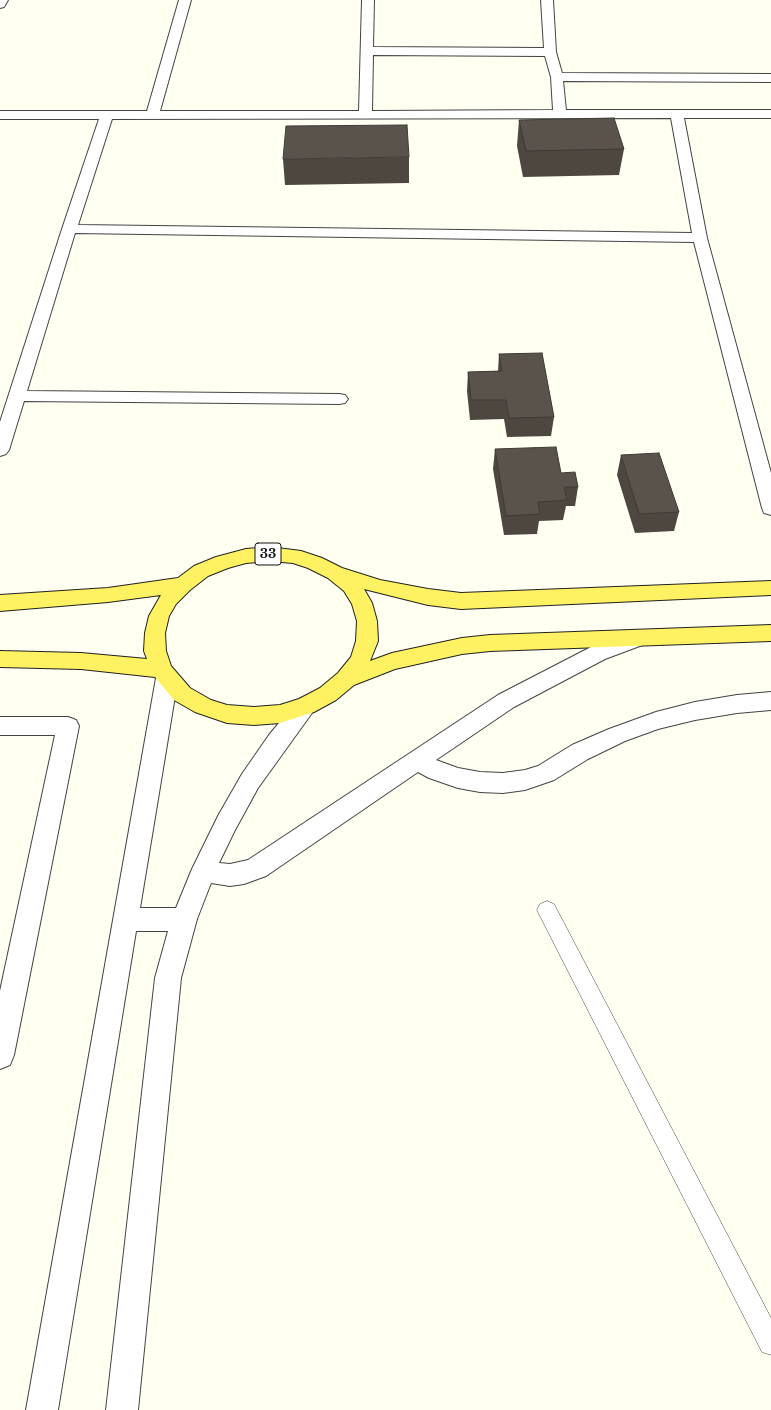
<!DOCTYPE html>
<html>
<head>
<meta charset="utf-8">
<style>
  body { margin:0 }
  canvas { display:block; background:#fffff2 }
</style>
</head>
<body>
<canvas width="771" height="1410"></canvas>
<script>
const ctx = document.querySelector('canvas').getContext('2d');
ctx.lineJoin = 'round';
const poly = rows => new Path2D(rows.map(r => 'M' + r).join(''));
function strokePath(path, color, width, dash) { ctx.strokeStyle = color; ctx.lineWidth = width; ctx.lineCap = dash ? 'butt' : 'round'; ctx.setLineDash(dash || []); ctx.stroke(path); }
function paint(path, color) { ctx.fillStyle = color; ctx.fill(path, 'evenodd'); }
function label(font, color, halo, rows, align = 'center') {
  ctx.font = font + ' "Libre Baskerville",serif'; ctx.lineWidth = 4; ctx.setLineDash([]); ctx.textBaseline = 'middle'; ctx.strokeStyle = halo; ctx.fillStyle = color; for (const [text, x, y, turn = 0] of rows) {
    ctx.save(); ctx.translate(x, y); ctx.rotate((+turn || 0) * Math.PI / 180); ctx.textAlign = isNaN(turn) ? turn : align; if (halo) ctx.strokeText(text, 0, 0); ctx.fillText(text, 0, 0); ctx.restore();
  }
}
const service = poly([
  [547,901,554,904,771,1318,771,1355,762,1352,540,916,537,910,540,904,547,901]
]);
const minor = poly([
  [0,0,8,0,4,7,0,8,0,0],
  [179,0,191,0,160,111,359,111,362,0,374,0,373,47,544,48,541,0,553,0,556,52,562,73,771,74,771,82,563,81,566,110,771,110,771,118,684,118,707,238,771,473,771,515,764,513,762,508,694,242,75,233,27,391,339,394,345,395,348,399,345,403,339,404,24,401,9,450,6,454,0,456,0,422,62,229,99,119,0,119,0,111,147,111,179,0],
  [373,55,545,56,551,77,553,110,372,111,373,55],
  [671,118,692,233,78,225,112,119,671,118],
  [638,630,645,632,648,638,645,644,605,659,514,707,436,760,458,768,480,772,503,773,525,770,538,766,572,745,609,729,656,712,695,702,737,695,771,692,771,710,737,713,695,720,658,729,625,741,588,759,554,780,525,790,503,793,480,792,458,788,429,778,418,772,266,876,244,884,230,886,211,883,197,919,181,978,138,1410,106,1410,155,978,168,931,136,931,58,1410,26,1410,156,678,159,672,167,670,175,672,178,678,140,908,176,908,192,869,218,816,242,774,269,735,298,700,306,697,314,700,317,706,258,788,235,830,219,863,230,864,248,860,498,695,591,647,638,630],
  [0,717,68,717,76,720,79,726,14,1055,10,1065,0,1069,0,991,55,735,0,735,0,717]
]);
const primary = poly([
  [270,547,301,551,322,558,342,568,380,580,428,589,461,593,771,581,771,595,461,609,428,605,364,589,372,603,377,621,378,641,370,661,392,653,462,638,490,635,771,625,771,641,490,651,462,654,395,669,354,685,336,700,314,712,280,723,254,725,227,723,195,712,174,700,155,677,81,669,0,667,0,651,81,653,147,659,144,651,145,633,149,616,161,595,108,602,0,611,0,595,108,588,178,578,194,566,216,557,246,549,270,547],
  [270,561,293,563,308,568,328,578,344,591,352,604,357,621,356,641,351,657,338,673,320,688,299,699,280,705,254,707,227,705,211,700,190,688,171,666,166,651,165,633,169,616,176,604,190,590,208,576,228,568,246,563,270,561]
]);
strokePath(service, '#434343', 1);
strokePath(minor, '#434343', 2);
strokePath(primary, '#212121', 2);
paint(service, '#fff');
paint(minor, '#fff');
paint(primary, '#fff262');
paint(poly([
  [519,120,624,149,619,175,523,177,517,146],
  [409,157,409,183,285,185,283,159],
  [499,354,554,417,551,436,507,437,504,419,470,420,467,391,468,372,498,371],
  [495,449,561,473,578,487,575,506,566,506,563,520,539,521,537,534,504,535,493,469],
  [621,455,679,512,674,531,635,533,617,475]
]), '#4d4740');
const building = poly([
  [614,118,624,149,526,151,519,120,614,118],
  [407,125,409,157,283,159,286,126,407,125],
  [542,353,554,417,509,418,506,400,471,400,468,372,502,371,499,354,542,353],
  [556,447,561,473,575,472,578,487,564,487,567,500,538,502,540,514,506,516,495,449,556,447],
  [659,453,679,512,639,514,621,455,659,453]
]);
paint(building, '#59534b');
strokePath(building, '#3e3a34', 1);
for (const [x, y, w] of [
  [268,554,26]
]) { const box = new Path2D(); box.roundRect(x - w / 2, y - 11, w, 22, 3); ctx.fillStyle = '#fff'; ctx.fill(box); strokePath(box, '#101010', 1); }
label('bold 13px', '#101010', null, [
  ["33",268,554]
]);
</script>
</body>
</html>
